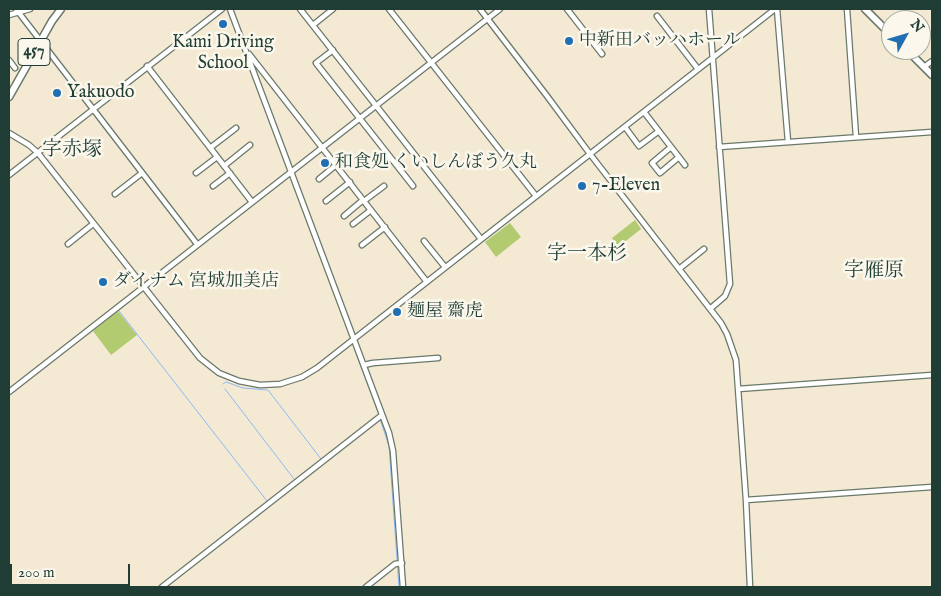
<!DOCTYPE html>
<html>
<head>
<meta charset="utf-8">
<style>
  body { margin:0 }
  #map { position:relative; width:941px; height:596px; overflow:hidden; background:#f4e9d2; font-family:"IM FELL English",serif }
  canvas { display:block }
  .frame { position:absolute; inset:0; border:10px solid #1f3d34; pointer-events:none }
  .north { position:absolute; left:881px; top:10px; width:50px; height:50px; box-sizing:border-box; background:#fbf7ec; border:1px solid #a3ada2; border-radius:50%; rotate:51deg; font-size:14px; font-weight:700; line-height:20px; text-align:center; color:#1f3d34 }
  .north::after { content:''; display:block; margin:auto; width:18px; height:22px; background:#1f6fb2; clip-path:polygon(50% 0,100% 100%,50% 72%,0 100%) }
  .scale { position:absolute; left:10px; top:564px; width:120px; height:22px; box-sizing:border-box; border:2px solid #1f3d34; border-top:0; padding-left:6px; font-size:15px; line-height:18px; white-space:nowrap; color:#1f3d34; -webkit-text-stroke:4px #fbf7ec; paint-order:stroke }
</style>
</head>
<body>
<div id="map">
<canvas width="941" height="596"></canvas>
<div class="frame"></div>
<div class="north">N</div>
<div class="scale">200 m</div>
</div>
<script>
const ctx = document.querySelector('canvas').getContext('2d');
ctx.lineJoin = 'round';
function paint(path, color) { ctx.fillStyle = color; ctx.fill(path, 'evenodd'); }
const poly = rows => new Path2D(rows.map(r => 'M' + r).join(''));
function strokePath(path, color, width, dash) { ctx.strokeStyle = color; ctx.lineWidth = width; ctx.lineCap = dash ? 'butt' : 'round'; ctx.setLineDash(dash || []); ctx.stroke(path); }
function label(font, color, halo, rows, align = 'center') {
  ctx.font = font + ' "IM FELL English","Noto Serif JP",serif'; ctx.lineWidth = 5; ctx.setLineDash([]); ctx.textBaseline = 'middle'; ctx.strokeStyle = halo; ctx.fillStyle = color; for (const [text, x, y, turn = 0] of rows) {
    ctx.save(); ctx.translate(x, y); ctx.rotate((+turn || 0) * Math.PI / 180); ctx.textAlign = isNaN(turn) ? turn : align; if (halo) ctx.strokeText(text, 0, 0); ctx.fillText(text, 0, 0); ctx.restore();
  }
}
paint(poly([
  [635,220,641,229,618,247,612,238],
  [510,223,521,237,496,257,485,242],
  [118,311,137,335,111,355,93,331]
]), '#b2cb70');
strokePath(poly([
  [320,256,348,331],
  [119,311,267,501],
  [354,348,379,415],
  [223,384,226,382,243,388,268,390,321,459],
  [225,389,294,479],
  [380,419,389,446,399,587]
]), '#8abaf6', 1);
const minor = poly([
  [16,9,197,244],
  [230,9,389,433,393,451,403,587],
  [300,9,481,239],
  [389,9,536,196],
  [480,9,547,96,590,154,721,323,727,334,736,360,746,500,750,587],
  [567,9,602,54],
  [709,9,730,284,725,296,710,309],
  [777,9,788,142],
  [847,9,856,137],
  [9,15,30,9],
  [657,16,698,69],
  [313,25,333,9],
  [333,50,316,63,413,186],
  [249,54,427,282],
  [9,60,15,68],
  [147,66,252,202],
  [924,67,932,61],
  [644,112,685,165],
  [625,127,639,146,659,131],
  [9,133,29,145,38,153,200,358,219,373,239,381,260,385,280,384,302,377,317,368,775,9],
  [671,147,652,163,660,173,679,157],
  [719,147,932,132],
  [210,148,236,128],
  [224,166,250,145],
  [196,173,217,157],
  [9,175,222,9],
  [319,179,336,165],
  [213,186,230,173],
  [115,194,142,173],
  [326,201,350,182],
  [364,201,384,186],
  [344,216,363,200],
  [353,224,371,210],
  [424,241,445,267],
  [68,244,93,224],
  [362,245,385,227],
  [679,269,704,249],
  [364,365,373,363,438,358],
  [738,389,932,375],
  [9,392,500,9],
  [746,500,932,487],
  [162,587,382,415],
  [366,587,395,564,402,563]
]);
const highway = poly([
  [865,9,891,35],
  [907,50,932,75],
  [9,97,52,21,61,9]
]);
strokePath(minor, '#6a796b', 7);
strokePath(highway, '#6a796b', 9);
strokePath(minor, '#fff', 4.5);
strokePath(highway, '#fff', 6);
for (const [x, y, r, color] of [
  [223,24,5,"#1f6fb2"],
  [569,41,5,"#1f6fb2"],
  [57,93,5,"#1f6fb2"],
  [325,163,5,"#1f6fb2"],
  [582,186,5,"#1f6fb2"],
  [103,282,5,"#1f6fb2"],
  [397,312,5,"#1f6fb2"]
]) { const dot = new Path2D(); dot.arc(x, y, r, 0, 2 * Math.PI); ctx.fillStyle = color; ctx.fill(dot); strokePath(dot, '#fbf7ec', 2); }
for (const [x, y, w] of [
  [34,52,32]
]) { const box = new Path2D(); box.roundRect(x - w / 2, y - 13.5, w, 27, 4); ctx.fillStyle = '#fbf7ec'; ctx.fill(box); strokePath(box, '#1f3d34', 1); }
label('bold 16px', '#1f3d34', null, [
  ["457",34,52]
]);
label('18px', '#1f3d34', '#fbf7ec', [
  ["中新田バッハホール",579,41],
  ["Kami Driving",223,43,"center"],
  ["School",223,64,"center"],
  ["Yakuodo",67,93],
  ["和食処 くいしんぼう久丸",335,163],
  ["7-Eleven",592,186],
  ["ダイナム 宮城加美店",113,282],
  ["麺屋 齋虎",407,312]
], 'left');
label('20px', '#1f3d34', '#fbf7ec', [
  ["字赤塚",72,151],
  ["字一本杉",587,255],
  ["字雁原",874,272]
]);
</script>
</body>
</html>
